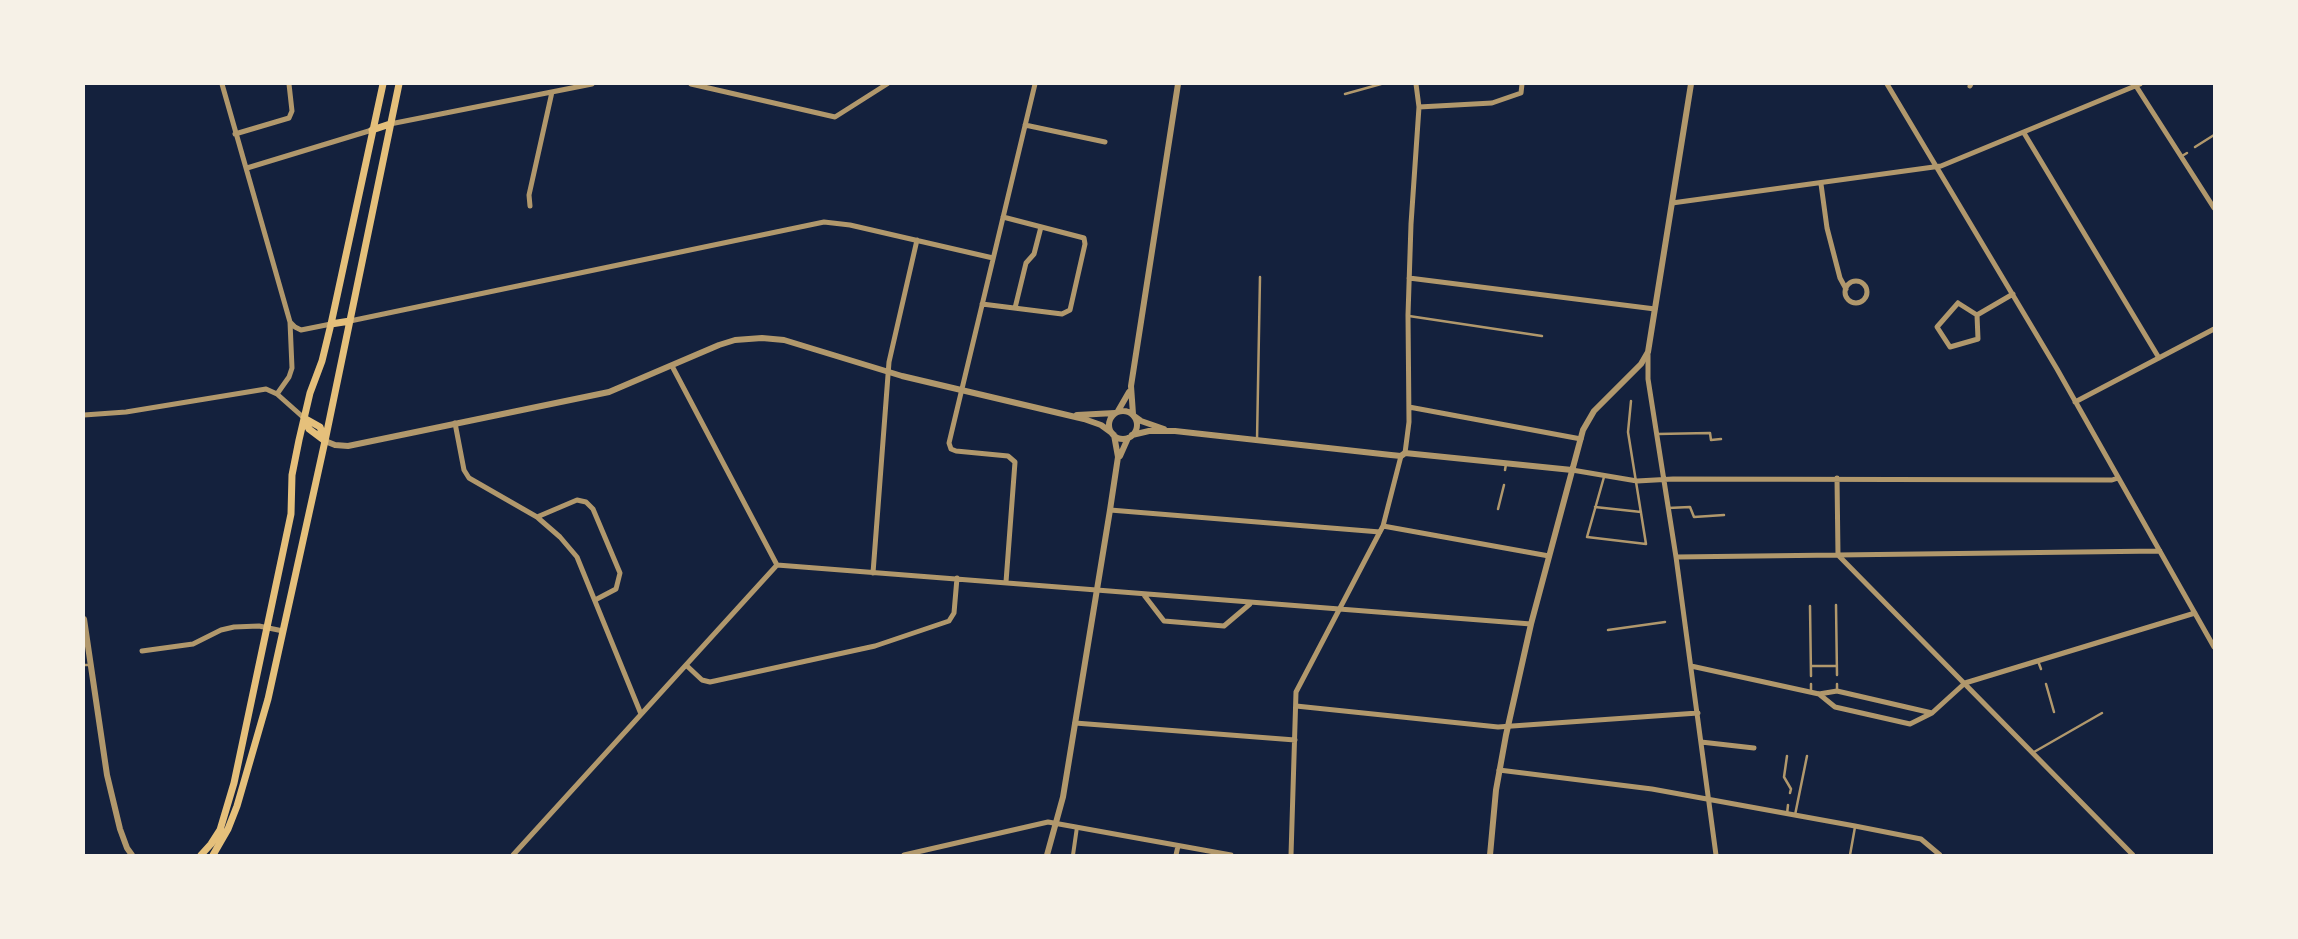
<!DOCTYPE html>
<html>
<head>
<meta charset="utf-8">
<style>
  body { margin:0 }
  #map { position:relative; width:2298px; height:939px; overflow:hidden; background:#14213d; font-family:Arial,sans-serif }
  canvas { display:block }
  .frame { position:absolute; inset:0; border:85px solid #f6f1e7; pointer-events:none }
</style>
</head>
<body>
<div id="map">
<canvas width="2298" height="939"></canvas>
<div class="frame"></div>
</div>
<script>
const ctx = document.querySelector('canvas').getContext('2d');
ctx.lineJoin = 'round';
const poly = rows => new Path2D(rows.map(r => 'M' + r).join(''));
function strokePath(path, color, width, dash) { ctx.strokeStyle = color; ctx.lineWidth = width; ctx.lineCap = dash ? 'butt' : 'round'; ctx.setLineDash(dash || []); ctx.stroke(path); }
strokePath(poly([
  [1345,94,1381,84],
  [2195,147,2214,135],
  [2182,156,2187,153],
  [1409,316,1542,336],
  [1657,434,1710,433,1711,440,1721,439],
  [1257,440,1260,277],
  [1505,470,1506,464],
  [1604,477,1587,537,1646,544,1628,432,1631,401],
  [1595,507,1641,512],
  [1668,508,1690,507,1694,517,1724,515],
  [1498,509,1504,485],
  [1836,605,1837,675],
  [1810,606,1811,676],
  [1608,630,1665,622],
  [2038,661,2041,669],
  [84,665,90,665],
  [1811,666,1836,666],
  [1837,684,1837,691],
  [2046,684,2054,712],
  [1811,691,1811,684],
  [2034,752,2102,713],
  [1787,756,1784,777,1791,789,1790,793],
  [1787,814,1788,805],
  [1795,815,1807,756],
  [1850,855,1855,827]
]), '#b1986c', 2.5);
strokePath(poly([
  [1073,855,1077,827]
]), '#b1986c', 4);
strokePath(poly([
  [222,84,290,322,292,368,289,377,277,394],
  [691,84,835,117,887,84],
  [1887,84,2057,369,2214,647],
  [1970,86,1971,84],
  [2136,86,2214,208],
  [1419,107,1492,103,1521,93,1522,84],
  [390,124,592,84],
  [1025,125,1105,142],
  [2024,133,2159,358],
  [235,134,289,118,292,111,289,84],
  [247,168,372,130],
  [1821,184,1827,228,1840,278,1846,289],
  [1672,203,1941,166,2140,84],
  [530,206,529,195,552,92],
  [1409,278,1655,309],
  '1845 292a11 11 0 1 1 22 0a11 11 0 1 1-22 0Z',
  [1958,303,1977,315,1978,339,1950,347,1937,327,1958,303],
  [982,304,1062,314,1070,310,1085,244,1084,238,1003,217],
  [1015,308,1026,263,1034,254,1041,227],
  [1977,315,2013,294],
  [350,321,824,222,850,225,993,258],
  [290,322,295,327,301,330,331,324],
  [1648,355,1648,379,1676,557,1716,855],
  [672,366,777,565],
  [2075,402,2214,329],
  [1409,407,1581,439],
  [84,415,126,412,266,389,277,394,304,418],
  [455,423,464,470,469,478,537,517,560,537,577,557,641,714],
  [1405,453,1409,422,1408,315,1411,224,1419,107,1416,84],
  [1572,470,1637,481,1673,479,2112,480,2118,478],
  [1837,478,1838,555,2133,855],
  [1110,510,1380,532],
  [537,517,577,500,586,502,593,509,620,573,616,589,595,600],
  [1383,526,1549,556],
  [1676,557,2160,551],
  [873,573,889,362,917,240],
  [1006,582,1015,462,1008,456,956,451,951,449,949,443,1035,84],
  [1144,595,1164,621,1224,626,1250,604],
  [142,651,193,644,221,630,234,627,259,626,283,631],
  [686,665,702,680,710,682,875,646,949,621,954,613,957,578],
  [1691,666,1819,694,1837,691,1932,713],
  [1819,694,1835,707,1910,724,1932,713,1965,683,2195,613],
  [1296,706,1498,727,1698,713],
  [1075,723,1295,740],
  [1701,742,1754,748],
  [1499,770,1652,789,1855,826,1921,839,1940,855],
  [513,855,777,565,1531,624],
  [904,855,1048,822,1231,855],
  [1176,855,1178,846],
  [1291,855,1296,692,1383,526,1401,456]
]), '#b1986c', 5);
strokePath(poly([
  '1109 425a14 14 0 1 1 28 0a14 14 0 1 1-28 0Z',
  [1118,411,1129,392],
  [1133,414,1131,386,1178,84],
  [1077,415,1115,413],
  [1134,416,1141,421,1164,429],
  [1132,435,1149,431,1175,431,1391,455,1401,456,1405,453,1572,470],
  [325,441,335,445,348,446,609,392,719,345,735,340,762,338,784,340,902,376,1084,419,1101,425,1112,433],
  [1120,456,1128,438],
  [84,619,107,775,120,829,127,848,132,855],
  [1047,855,1063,797,1110,510,1118,457,1114,435],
  [1490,855,1496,790,1506,735,1531,624,1583,430,1594,411,1641,364,1648,352,1691,84]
]), '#b1986c', 6);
strokePath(poly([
  [372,130,390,124],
  [331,324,350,321],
  [304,418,320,427,324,438],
  [304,418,309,429,325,441],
  [201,855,211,844,220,830,234,783,291,514,292,475,299,440,310,393,322,361,331,324,383,84],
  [213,855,228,829,237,806,268,699,325,441,399,84]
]), '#e5c07b', 7);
</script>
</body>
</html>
